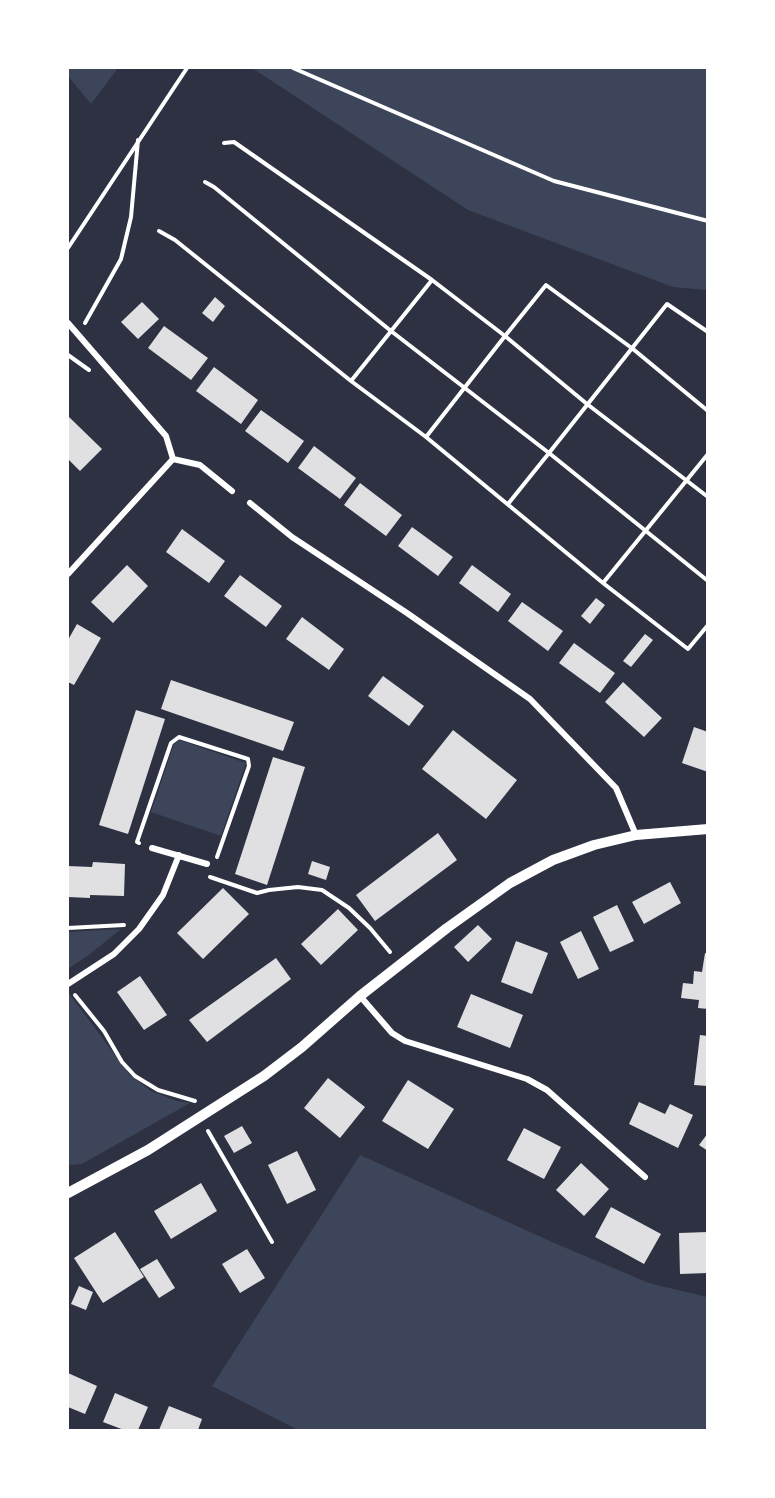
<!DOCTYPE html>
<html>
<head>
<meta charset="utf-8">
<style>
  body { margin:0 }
  #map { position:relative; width:775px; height:1498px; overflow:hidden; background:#2d3142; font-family:Ubuntu,sans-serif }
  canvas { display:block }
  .frame { position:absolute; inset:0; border:69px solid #fff; pointer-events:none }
</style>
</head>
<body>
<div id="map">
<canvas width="775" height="1498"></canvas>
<div class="frame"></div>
</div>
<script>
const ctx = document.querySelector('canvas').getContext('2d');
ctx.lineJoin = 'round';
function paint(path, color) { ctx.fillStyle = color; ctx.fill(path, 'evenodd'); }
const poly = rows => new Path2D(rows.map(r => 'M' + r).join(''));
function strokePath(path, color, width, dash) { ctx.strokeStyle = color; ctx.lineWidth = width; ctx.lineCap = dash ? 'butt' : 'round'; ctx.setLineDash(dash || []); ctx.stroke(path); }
paint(poly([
  [68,68,118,68,91,104,68,76],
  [252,68,707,68,707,290,673,287,468,210],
  [179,740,246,763,221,836,151,812,174,744],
  [121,929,90,954,68,969,68,932],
  [68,992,130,1075,151,1091,177,1101,190,1103,82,1164,71,1165,68,1164],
  [360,1155,559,1245,649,1283,707,1297,707,1430,298,1430,212,1386]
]), '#3c4559');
paint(poly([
  [215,297,225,306,213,322,202,313],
  [142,302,159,319,138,339,121,322],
  [164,326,208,358,191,380,148,348],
  [214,367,258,400,241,424,196,391],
  [261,410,304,441,288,463,245,431],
  [68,416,102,449,80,471,68,459],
  [314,446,356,478,340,499,298,468],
  [360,483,402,515,386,536,344,505],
  [412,527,453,557,438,576,398,546],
  [182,529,225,561,209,583,166,552],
  [127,565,148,586,113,623,91,602],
  [472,565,511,594,498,612,459,583],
  [240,575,282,606,266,627,224,596],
  [596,598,605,605,590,624,581,616],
  [522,602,563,631,548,651,508,621],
  [302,617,344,649,329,670,286,639],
  [77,624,101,638,74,685,68,682,68,640],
  [645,634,653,640,631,667,623,661],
  [574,643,615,673,600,693,559,663],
  [383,676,424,706,409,726,368,696],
  [171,680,294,722,283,751,161,709],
  [623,682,662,718,644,737,605,702],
  [136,710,165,719,128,834,99,825],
  [694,727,708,732,708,772,682,763],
  [453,730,517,780,486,819,422,769],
  [273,757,305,767,267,885,235,874],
  [438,833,457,860,375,921,356,895],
  [312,861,330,867,326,880,308,874],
  [93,862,125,864,124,896,90,895,90,898,68,897,68,866,92,867],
  [670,882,681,903,644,924,632,902],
  [223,888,249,914,203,959,177,933],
  [617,905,634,941,610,952,593,917],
  [338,909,358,930,321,965,301,944],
  [478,925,492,939,468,962,454,947],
  [581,931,599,969,578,979,560,942],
  [516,941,548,953,532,994,501,982],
  [705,953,708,954,708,1009,698,1008,699,1000,681,998,683,983,693,984,694,971,702,972],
  [276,958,291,979,207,1042,189,1020],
  [140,976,167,1015,144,1030,117,992],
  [471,994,523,1015,510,1048,457,1027],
  [700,1035,708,1036,708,1086,694,1085],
  [328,1078,365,1107,340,1138,304,1108],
  [408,1080,454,1109,428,1149,382,1121],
  [639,1102,665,1114,670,1104,693,1115,678,1148,629,1124],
  [242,1126,252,1143,234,1153,224,1136],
  [524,1128,561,1147,544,1179,507,1160],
  [708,1133,708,1151,699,1145],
  [297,1151,316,1190,287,1204,268,1165],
  [581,1163,609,1189,584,1216,556,1190],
  [201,1183,217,1211,171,1239,154,1211],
  [611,1207,661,1234,644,1264,595,1237],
  [115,1232,144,1277,103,1303,74,1258],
  [708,1232,708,1273,680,1274,679,1233],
  [247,1249,265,1278,240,1293,222,1264],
  [157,1259,175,1288,159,1298,140,1269],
  [79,1286,93,1292,86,1310,71,1304],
  [68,1373,97,1386,85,1414,68,1407],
  [115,1393,148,1407,138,1430,124,1430,103,1422],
  [169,1406,202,1419,198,1430,159,1430]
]), '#e0e0e3');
strokePath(poly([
  [293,68,554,181,708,221],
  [224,143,234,142,432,280,505,336,546,285,633,349,708,411],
  [205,182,214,187,391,331,549,453,508,504],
  [159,231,175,240,351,381,426,437],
  [68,248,187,68],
  [85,323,121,259,131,217,138,140],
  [708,332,667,304,549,453,708,581],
  [68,355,89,370],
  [351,381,432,280],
  [708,497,587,404,505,336,426,437,603,583,688,649,708,625],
  [603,583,708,454],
  [139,843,137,842,171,743,179,737,248,759,249,766,217,857],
  [210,877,257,893,269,890,298,887,322,890,349,908,370,928,390,952],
  [68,928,124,925],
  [75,995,104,1031,122,1062,135,1076,158,1090,195,1101],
  [208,1131,272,1242]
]), '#fff', 4);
strokePath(poly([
  [68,323,166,436,173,459],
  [173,459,200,465,232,491],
  [250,503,292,537,407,613,530,699,616,788,636,835],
  [68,574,173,459],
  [152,848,207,864],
  [68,984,114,954,139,929,163,895,179,855],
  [360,996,392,1033,405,1041,527,1079,547,1090,645,1177]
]), '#fff', 6);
strokePath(poly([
  [68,1193,148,1150,264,1076,302,1047,360,996,447,928,510,883,553,860,594,845,636,835,708,829]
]), '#fff', 10);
</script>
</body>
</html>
